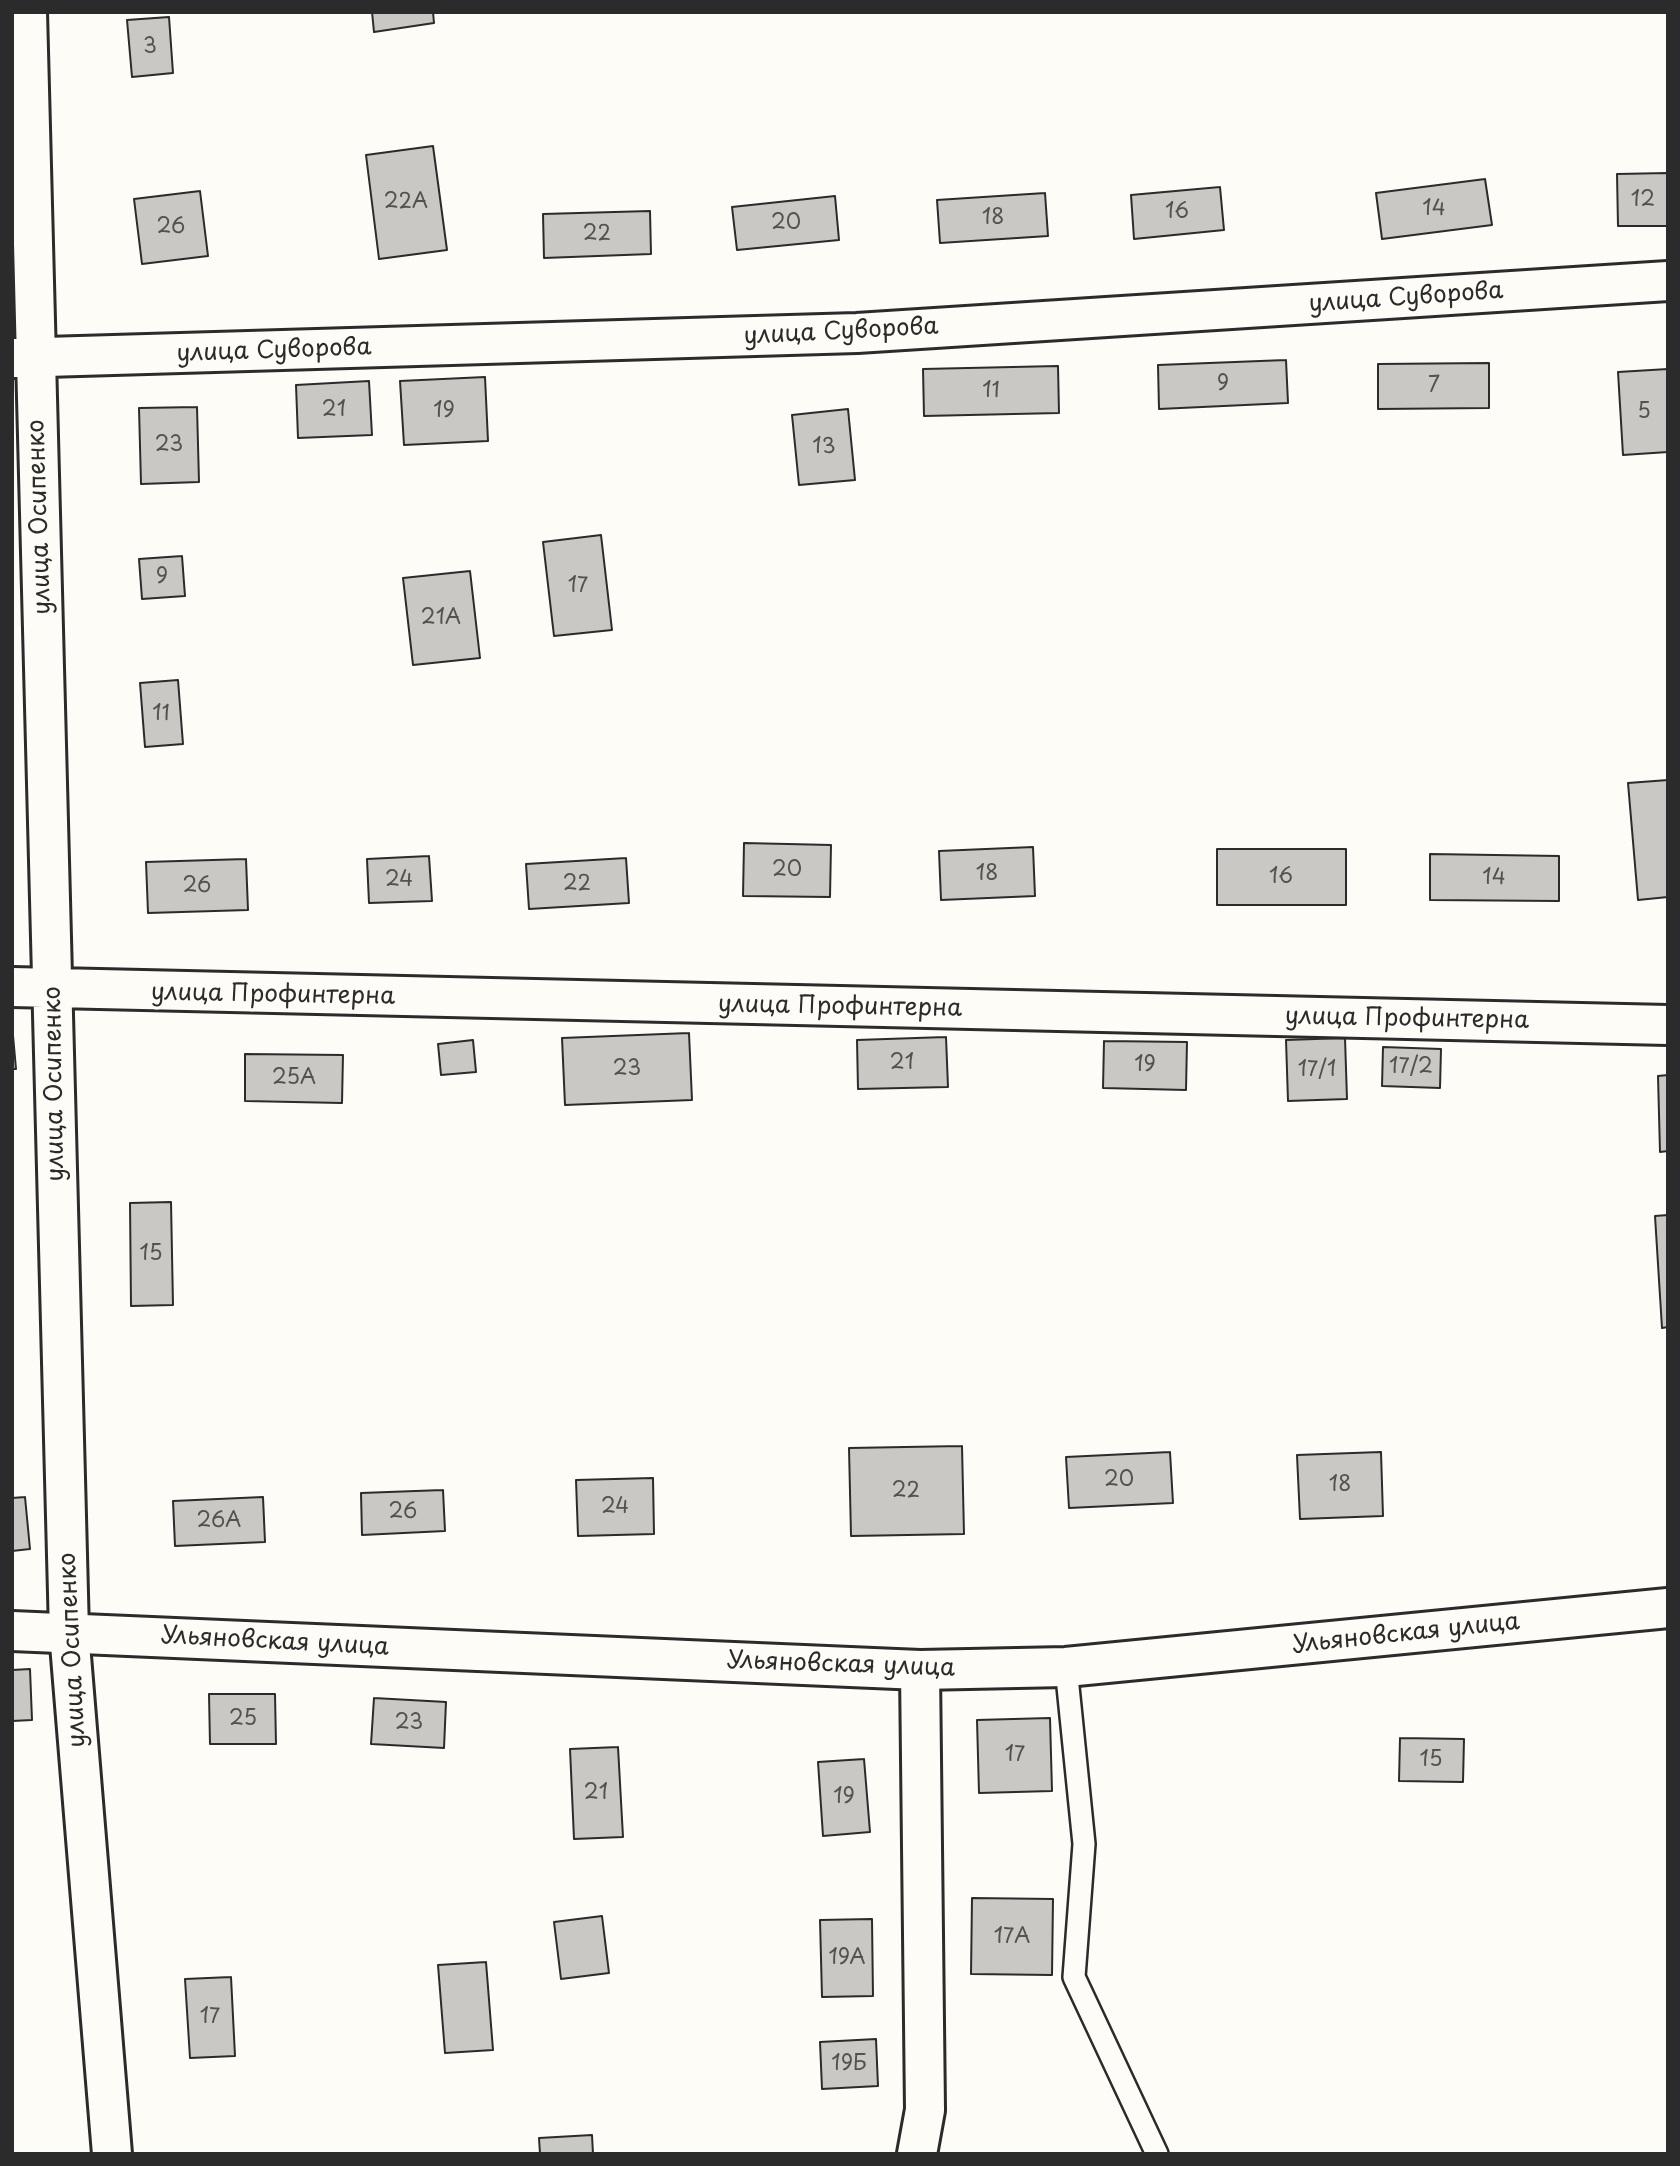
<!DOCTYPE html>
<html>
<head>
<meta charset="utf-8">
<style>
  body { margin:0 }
  #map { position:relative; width:1680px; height:2166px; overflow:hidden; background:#fdfcf7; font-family:"Playpen Sans",sans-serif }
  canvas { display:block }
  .frame { position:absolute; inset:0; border:14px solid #2b2b2b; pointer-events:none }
</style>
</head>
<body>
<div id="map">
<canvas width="1680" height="2166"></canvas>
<div class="frame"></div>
</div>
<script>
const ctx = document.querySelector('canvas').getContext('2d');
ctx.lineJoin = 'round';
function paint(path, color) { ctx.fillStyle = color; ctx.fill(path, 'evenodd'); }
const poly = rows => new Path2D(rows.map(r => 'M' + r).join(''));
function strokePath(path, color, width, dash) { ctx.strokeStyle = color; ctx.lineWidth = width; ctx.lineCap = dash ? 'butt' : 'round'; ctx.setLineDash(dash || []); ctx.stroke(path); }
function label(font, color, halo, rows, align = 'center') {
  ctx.font = font + ' "Playpen Sans",sans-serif'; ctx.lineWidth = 6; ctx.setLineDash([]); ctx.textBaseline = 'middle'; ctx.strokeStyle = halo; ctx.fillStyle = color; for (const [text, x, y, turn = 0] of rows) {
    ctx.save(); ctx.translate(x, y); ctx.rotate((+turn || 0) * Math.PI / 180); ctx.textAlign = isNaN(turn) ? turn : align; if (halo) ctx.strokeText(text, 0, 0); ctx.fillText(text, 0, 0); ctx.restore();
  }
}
const building = poly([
  [372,12,433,12,434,23,374,32,372,12],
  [169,17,173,73,132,77,127,20,169,17],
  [433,146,447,250,379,259,366,155,433,146],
  [1668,173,1668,226,1618,226,1617,174,1668,173],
  [1485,179,1492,225,1382,239,1376,193,1485,179],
  [1220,187,1224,230,1134,239,1131,195,1220,187],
  [200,191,208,256,142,264,134,199,200,191],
  [1045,193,1048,236,940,243,937,200,1045,193],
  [835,196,839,240,737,250,732,207,835,196],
  [650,211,651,254,544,258,543,214,650,211],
  [1286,360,1288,403,1159,409,1158,365,1286,360],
  [1489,363,1489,408,1378,409,1378,364,1489,363],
  [1058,366,1059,413,924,416,923,369,1058,366],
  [1668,369,1668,452,1623,455,1618,372,1668,369],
  [485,377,488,441,404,445,400,381,485,377],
  [369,381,372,435,298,438,296,385,369,381],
  [197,407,199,482,141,484,139,408,197,407],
  [848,409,855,480,799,485,792,415,848,409],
  [601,535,612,630,554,636,543,542,601,535],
  [182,556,185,596,142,599,139,559,182,556],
  [470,571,480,658,413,665,403,578,470,571],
  [178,680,183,744,145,747,140,683,178,680],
  [1668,780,1668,897,1638,900,1628,783,1668,780],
  [744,843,831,845,830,897,743,896,744,843],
  [1033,847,1035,896,941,900,939,851,1033,847],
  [1217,849,1346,849,1346,905,1217,905,1217,849],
  [1430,854,1559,856,1559,901,1430,900,1430,854],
  [429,856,432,901,369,903,367,859,429,856],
  [626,858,629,903,529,909,526,864,626,858],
  [246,859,248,910,148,913,146,862,246,859],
  [12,1024,16,1069,12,1069,12,1024],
  [689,1033,692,1100,565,1105,562,1038,689,1033],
  [946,1037,948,1087,858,1089,857,1040,946,1037],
  [1345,1038,1347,1099,1288,1101,1286,1040,1345,1038],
  [473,1040,476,1072,441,1075,438,1044,473,1040],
  [1104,1041,1187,1042,1186,1090,1103,1088,1104,1041],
  [1383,1047,1441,1049,1440,1088,1382,1086,1383,1047],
  [245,1054,343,1055,342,1103,245,1101,245,1054],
  [1668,1075,1668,1151,1660,1152,1658,1076,1668,1075],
  [171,1202,173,1305,131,1306,130,1203,171,1202],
  [1668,1215,1668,1327,1662,1328,1655,1216,1668,1215],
  [962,1446,964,1534,851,1536,849,1448,962,1446],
  [1170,1452,1173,1503,1069,1508,1066,1457,1170,1452],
  [1381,1452,1383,1516,1300,1519,1297,1455,1381,1452],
  [653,1478,654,1534,578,1536,576,1480,653,1478],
  [443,1490,445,1531,362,1535,361,1493,443,1490],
  [25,1497,30,1549,12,1551,12,1498,25,1497],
  [263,1497,265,1542,175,1546,173,1501,263,1497],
  [30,1669,32,1720,12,1721,12,1670,30,1669],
  [209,1694,275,1694,276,1744,210,1744,209,1694],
  [374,1698,446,1702,444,1748,371,1744,374,1698],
  [1050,1718,1052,1791,979,1793,977,1720,1050,1718],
  [1400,1738,1464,1739,1463,1782,1399,1781,1400,1738],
  [618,1747,623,1837,574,1839,570,1749,618,1747],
  [864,1759,870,1832,823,1836,818,1762,864,1759],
  [972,1898,1053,1899,1052,1975,971,1974,972,1898],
  [602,1916,609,1973,561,1979,554,1922,602,1916],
  [872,1919,873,1996,822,1997,820,1920,872,1919],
  [486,1962,493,2050,445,2053,438,1965,486,1962],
  [231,1977,235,2056,190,2058,185,1979,231,1977],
  [876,2039,878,2086,822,2089,820,2042,876,2039],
  [592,2135,593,2154,540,2154,539,2138,592,2135]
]);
paint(building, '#c9c8c4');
strokePath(building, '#2b2b2b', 2);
const service = poly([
  [1066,1667,1084,1844,1074,1977,1157,2154]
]);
const minor = poly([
  [27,12,69,1632,112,2154],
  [12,358,857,333,1668,281],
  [12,987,1668,1025],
  [917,2154,925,2110,920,1670]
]);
const tertiary = poly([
  [12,1631,920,1670,1066,1667,1668,1608]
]);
strokePath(service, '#2b2b2b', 26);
strokePath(minor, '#2b2b2b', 44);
strokePath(tertiary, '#2b2b2b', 44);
strokePath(service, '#fdfcf7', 21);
strokePath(minor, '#fdfcf7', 38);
strokePath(tertiary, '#fdfcf7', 38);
label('21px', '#525251', null, [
  ["3",150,47],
  ["12",1643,200],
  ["22А",406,202],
  ["14",1434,209],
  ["16",1177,212],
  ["18",993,218],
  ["20",786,223],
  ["26",171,227],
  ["22",597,234],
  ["9",1223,384],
  ["7",1434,386],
  ["11",991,391],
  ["21",334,410],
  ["19",444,411],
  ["5",1644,412],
  ["23",169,445],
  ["13",824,447],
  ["9",162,577],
  ["17",578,586],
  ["21А",441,618],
  ["11",161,714],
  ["20",787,870],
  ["18",987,874],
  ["16",1281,877],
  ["14",1494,878],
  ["24",399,880],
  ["22",577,884],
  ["26",197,886],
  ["21",902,1063],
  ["19",1145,1065],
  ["17/2",1411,1067],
  ["23",627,1069],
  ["17/1",1317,1070],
  ["25А",294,1078],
  ["15",151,1254],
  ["20",1119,1480],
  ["18",1340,1485],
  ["22",906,1491],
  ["24",615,1507],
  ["26",403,1512],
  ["26А",219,1521],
  ["25",243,1719],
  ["23",409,1723],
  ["17",1015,1755],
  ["15",1431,1760],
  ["21",596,1793],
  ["19",844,1797],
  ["17А",1012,1937],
  ["19А",847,1958],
  ["17",210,2017],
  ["19Б",849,2064]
]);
label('24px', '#2b2b2b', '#fdfcf7', [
  ["улица Суворова",1406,298,-4],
  ["улица Суворова",841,332,-3],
  ["улица Суворова",274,351,-2],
  ["улица Осипенко",40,517,-92],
  ["улица Профинтерна",273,995,1],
  ["улица Профинтерна",840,1007,1],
  ["улица Профинтерна",1407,1019,1],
  ["улица Осипенко",55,1084,-91],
  ["Ульяновская улица",1406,1634,-6],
  ["Ульяновская улица",275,1642,3],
  ["улица Осипенко",73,1650,-93],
  ["Ульяновская улица",841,1665,2]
]);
</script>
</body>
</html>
